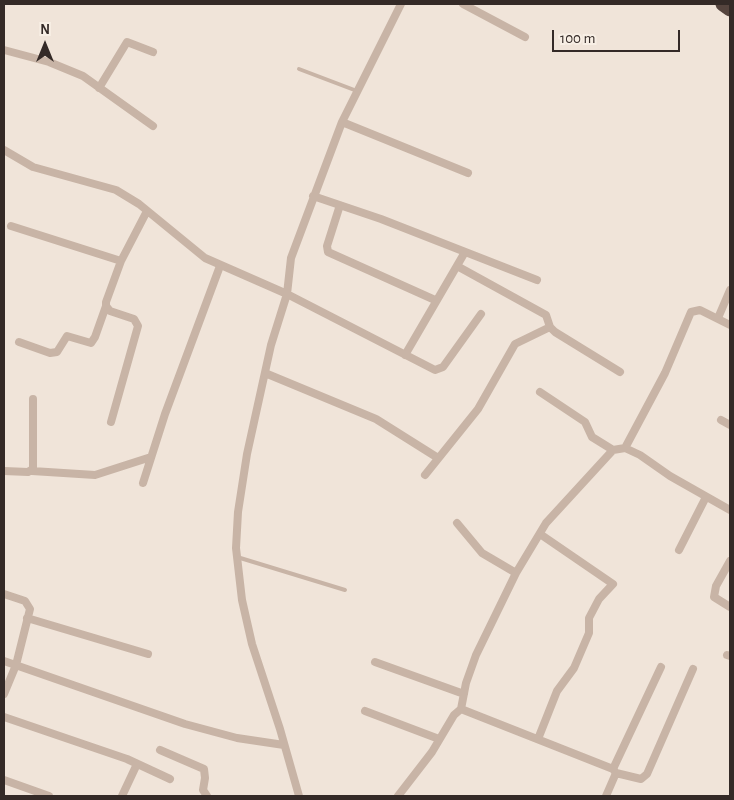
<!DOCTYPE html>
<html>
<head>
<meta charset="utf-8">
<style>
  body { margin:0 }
  #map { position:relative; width:734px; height:800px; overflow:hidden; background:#f0e4d9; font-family:"Alegreya Sans",sans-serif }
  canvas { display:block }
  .frame { position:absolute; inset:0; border:5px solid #342a27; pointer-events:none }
  .north { position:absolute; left:20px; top:20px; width:50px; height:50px; -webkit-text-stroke:4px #f8efe5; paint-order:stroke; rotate:0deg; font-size:14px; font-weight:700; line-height:20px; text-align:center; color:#342a27 }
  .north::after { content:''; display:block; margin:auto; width:18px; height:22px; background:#342a27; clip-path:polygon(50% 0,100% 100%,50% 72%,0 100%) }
  .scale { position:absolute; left:552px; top:30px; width:128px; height:22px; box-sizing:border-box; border:2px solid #342a27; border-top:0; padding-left:6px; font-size:15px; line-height:18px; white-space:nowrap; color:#342a27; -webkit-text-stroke:4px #f8efe5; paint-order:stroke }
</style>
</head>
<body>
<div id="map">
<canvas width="734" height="800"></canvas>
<div class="frame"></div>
<div class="north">N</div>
<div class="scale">100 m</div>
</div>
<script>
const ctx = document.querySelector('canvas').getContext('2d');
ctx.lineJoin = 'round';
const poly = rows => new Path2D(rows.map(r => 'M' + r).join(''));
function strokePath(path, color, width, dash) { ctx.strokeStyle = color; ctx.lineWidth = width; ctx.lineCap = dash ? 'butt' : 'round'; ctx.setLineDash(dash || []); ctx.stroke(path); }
strokePath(poly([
  [299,69,357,91],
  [237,557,345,590]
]), '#c8b4a6', 4);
strokePath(poly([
  [463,4,525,37],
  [4,50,49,62,83,76,153,126],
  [99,88,127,42,153,52],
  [342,122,468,173],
  [4,150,33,167,116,190,139,204,205,258,287,294,435,370,443,367,481,314],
  [313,196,381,219,537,280],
  [340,205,327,246,328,252,435,300],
  [11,226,121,261],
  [457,266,546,315,550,327,555,332,620,372],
  [718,318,730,290],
  [19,342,50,353,57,352,67,336,91,343,95,337,106,306],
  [405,355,465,252],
  [265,373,376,419,438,458],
  [540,392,585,422,592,437,613,450],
  [721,420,730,425],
  [111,422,138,326,134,319,110,311,106,306,106,302,121,261,147,211],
  [625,448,665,373,691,312,700,310,730,325],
  [4,471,28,472,33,469,33,399],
  [32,471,95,475,151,457],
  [425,475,478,409,515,344,550,327],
  [143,483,165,414,220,266],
  [457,523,482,553,516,573],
  [679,550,706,497],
  [730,561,716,586,714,597,730,607],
  [4,594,25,601,30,609,16,665,4,694],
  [27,618,148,654],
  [727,655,730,656],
  [4,661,185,724,237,738,284,745],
  [375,662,464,694],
  [461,709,466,683,476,655,516,573,546,523,613,450,625,448,640,455,670,476,730,510],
  [365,711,439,739],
  [4,717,127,759,170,779],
  [538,739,557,691,574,668,589,633,589,618,599,599,613,584,540,534],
  [160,750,204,769,205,778,203,790,207,796],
  [613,769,661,667],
  [616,773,641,779,647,774,693,669],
  [4,780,49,796],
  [122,796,137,764],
  [299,796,280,729,252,644,242,600,236,548,238,512,247,454,271,345,287,294,291,258,342,122,401,4],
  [398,796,432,752,454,715,461,709,613,769,616,773,606,796]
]), '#c8b4a6', 8);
strokePath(poly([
  [723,4,730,9]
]), '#55443e', 15);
</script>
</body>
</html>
